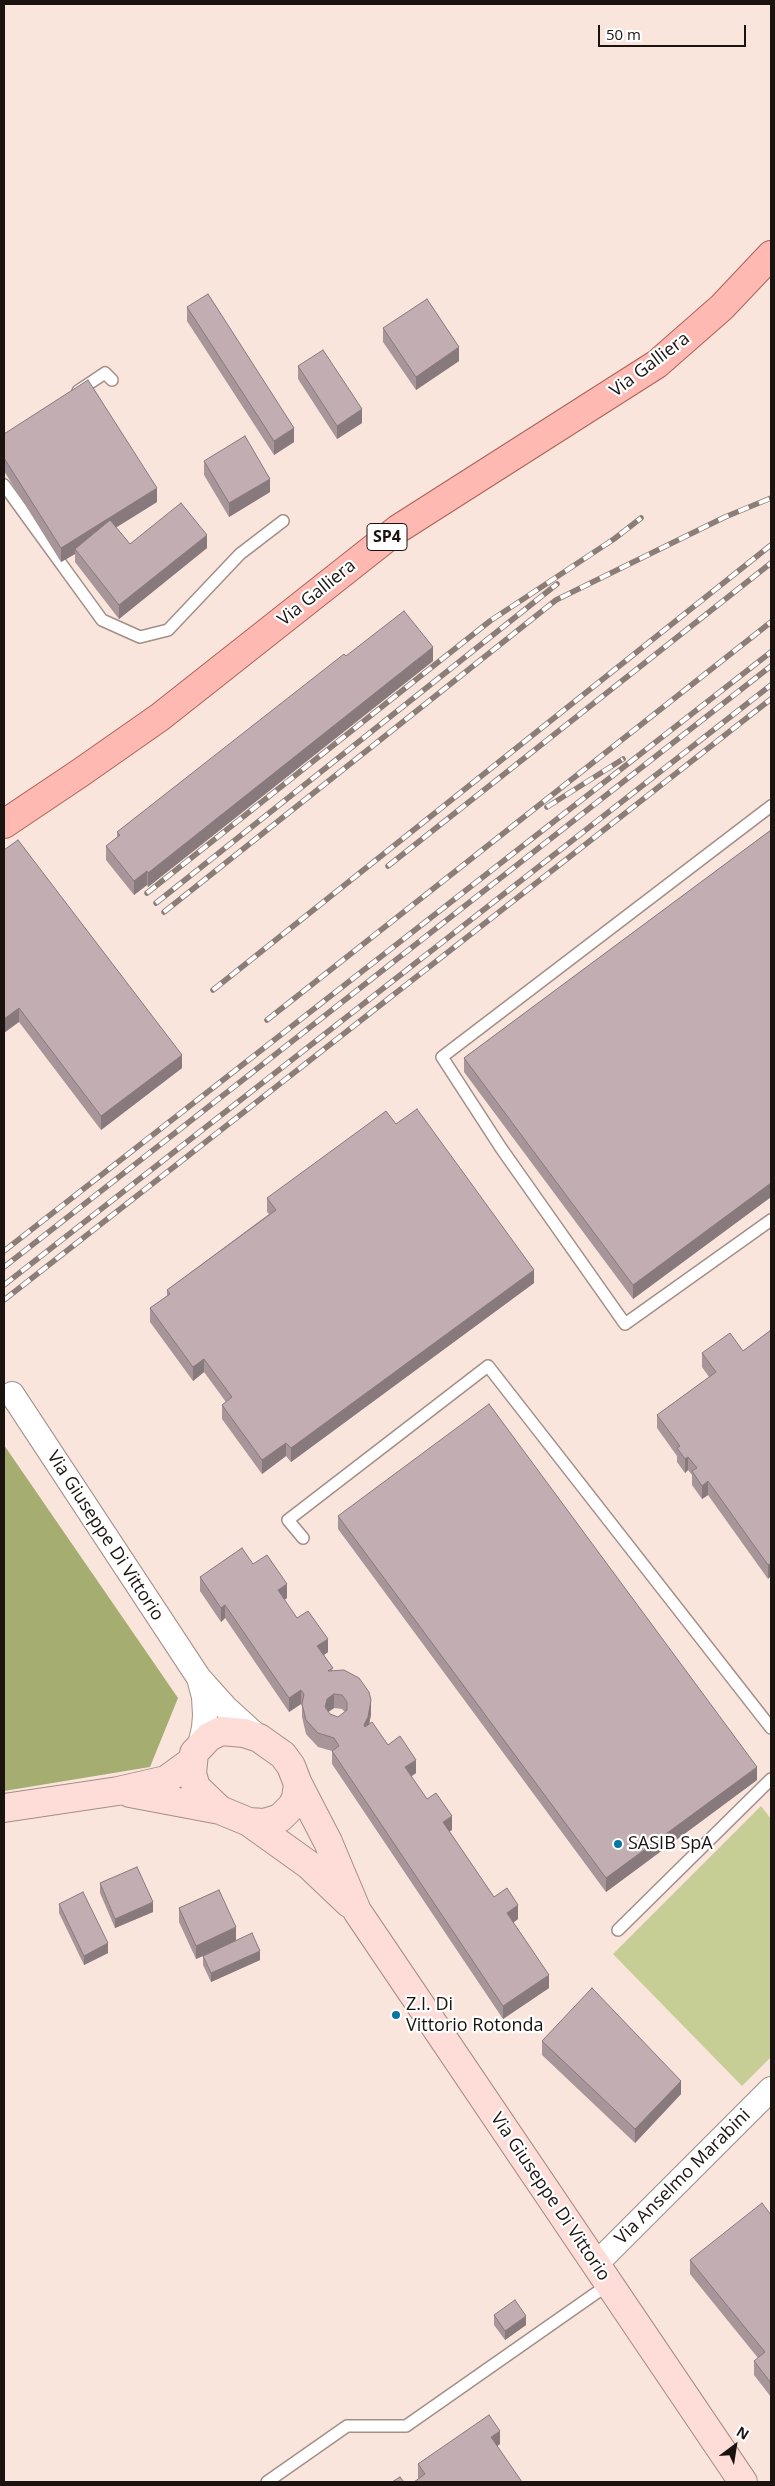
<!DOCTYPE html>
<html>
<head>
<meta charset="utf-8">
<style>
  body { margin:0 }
  #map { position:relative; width:775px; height:2486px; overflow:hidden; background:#fae5dc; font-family:"Open Sans",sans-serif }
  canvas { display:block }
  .frame { position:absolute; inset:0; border:5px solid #1a1310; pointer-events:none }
  .north { position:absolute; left:710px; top:2421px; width:50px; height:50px; -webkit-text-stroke:4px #fff; paint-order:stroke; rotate:31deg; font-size:14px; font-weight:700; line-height:20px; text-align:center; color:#1a1310 }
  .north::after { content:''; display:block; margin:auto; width:18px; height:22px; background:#1a1310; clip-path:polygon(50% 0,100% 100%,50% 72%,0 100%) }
  .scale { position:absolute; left:598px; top:25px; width:148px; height:22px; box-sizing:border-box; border:2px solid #1a1310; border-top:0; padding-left:6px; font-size:15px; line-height:18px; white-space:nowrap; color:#1a1310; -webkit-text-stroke:4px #fff; paint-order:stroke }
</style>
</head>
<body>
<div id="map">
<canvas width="775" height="2486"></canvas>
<div class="frame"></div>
<div class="north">N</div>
<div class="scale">50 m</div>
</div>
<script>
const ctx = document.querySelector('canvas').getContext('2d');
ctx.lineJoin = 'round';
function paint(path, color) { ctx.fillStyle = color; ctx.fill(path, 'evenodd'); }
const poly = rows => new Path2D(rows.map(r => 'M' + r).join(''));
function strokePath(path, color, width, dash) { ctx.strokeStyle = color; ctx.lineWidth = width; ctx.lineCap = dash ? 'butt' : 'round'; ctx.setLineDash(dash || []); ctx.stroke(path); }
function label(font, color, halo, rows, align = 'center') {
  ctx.font = font + ' "Open Sans",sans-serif'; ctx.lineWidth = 4.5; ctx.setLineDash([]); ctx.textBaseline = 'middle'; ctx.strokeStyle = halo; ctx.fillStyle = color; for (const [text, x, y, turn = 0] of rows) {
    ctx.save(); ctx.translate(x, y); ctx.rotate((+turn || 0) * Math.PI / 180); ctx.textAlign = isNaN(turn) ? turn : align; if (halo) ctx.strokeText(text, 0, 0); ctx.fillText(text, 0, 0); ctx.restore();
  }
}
paint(poly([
  [761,1806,771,1819,771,2057,742,2086,613,1954]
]), '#c6ce96');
paint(poly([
  [4,1445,178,1698,150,1767,4,1791]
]), '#a5ad71');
const lane = poly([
  [78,391,105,373,112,380],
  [4,485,102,620,140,637,168,630,240,554,283,521],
  [771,806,442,1057,501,1148,625,1324,771,1220],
  [303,1538,288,1520,488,1366,771,1728],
  [618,1930,771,1779],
  [267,2482,347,2426,406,2426,609,2284]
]);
const street = poly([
  [12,1394,199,1678,225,1707,259,1738],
  [199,1678,204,1697,205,1715,204,1728,200,1745],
  [595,2265,771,2089]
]);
const secondary = poly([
  [221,1731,244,1733,259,1738,283,1755,291,1766,298,1784,296,1798,292,1806,280,1818,264,1823,249,1822,220,1810,196,1787,192,1774,194,1753,209,1737,221,1731],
  [298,1784,328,1842,357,1911,743,2482],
  [130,1793,220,1810],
  [4,1808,118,1791,166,1780,192,1761],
  [249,1822,309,1865,349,1903]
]);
const primary = poly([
  [4,824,80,773,160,717,398,529,657,364,722,307,771,255]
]);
strokePath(lane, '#a28f87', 14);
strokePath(street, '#a28f87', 26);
strokePath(secondary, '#a28f87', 30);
strokePath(primary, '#ad6158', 30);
strokePath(lane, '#fff', 11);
strokePath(street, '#fff', 24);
strokePath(secondary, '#fedcd8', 28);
strokePath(primary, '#fdb9b2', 28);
const rail = poly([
  [547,807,623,759],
  [388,866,771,563],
  [147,893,490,621,614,539,641,518],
  [156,903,557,584],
  [164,912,556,600,725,517,771,498],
  [213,990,771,545],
  [267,1020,771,622],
  [4,1251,771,652],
  [4,1267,771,666],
  [4,1285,771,685],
  [4,1300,771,699]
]);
strokePath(rail, '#8b7d77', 5.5);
strokePath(rail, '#fff', 4, [11]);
paint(poly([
  [187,307,294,442,274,455,187,321],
  [383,328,459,361,416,390,383,342],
  [298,366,362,423,337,439,298,379],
  [4,434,157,502,116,527,130,544,207,548,119,619,75,562,75,554,61,562,4,471],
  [204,461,270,492,229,517,204,475],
  [346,656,433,661,148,887,147,885,134,895,106,860,106,846,117,837,117,832],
  [771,830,771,1197,633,1299,464,1072,464,1058],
  [4,850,182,1068,101,1130,19,1022],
  [396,1124,534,1283,291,1462,286,1456,262,1474,222,1419,222,1405,226,1402,204,1372,193,1381,150,1322,150,1308,167,1296,167,1290,269,1214,267,1212,267,1198],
  [771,1330,768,1579,708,1495,702,1499,692,1485,692,1475,688,1470,685,1473,677,1462,677,1456,657,1428,657,1415,709,1377,702,1367,702,1353,743,1351],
  [338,1516,757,1780,606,1892,338,1529],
  [253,1564,287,1598,284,1600,297,1618,328,1652,324,1655,333,1671,371,1714,369,1724,388,1745,416,1773,411,1776,427,1799,452,1830,449,1831,494,1897,518,1919,513,1923,549,1988,503,2019,332,1764,332,1751,318,1747,306,1734,302,1717,302,1706,301,1704,289,1712,225,1618,221,1622,200,1591,200,1577],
  [334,1708,342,1709,345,1712,338,1717,330,1714,328,1712],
  [100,1883,153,1912,115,1928,100,1893],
  [59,1904,108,1953,84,1965,59,1913],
  [179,1908,236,1941,260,1960,211,1982,203,1965,203,1956,196,1959,179,1922],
  [542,2041,681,2094,635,2143,542,2055],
  [771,2215,771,2397,754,2375,754,2361,758,2358,690,2274,690,2260],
  [494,2315,526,2325,505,2340,494,2325],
  [500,2444,497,2446,419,2479,418,2478,418,2464]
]), '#a7959a');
paint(poly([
  [459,347,459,361,416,390,416,377],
  [362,409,362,423,337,439,337,426],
  [294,428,294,442,274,455,274,441],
  [270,479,270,492,229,517,229,503],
  [157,488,157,502,77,552,75,549,75,554,61,562,61,548],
  [207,535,207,548,119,619,119,605],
  [433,647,433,661,148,887,148,873],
  [147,871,147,885,134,895,134,881],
  [19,1008,19,1022,4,1033,4,1019],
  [182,1055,182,1068,101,1130,101,1116],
  [771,1183,771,1197,633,1299,633,1285],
  [534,1270,534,1283,291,1462,291,1448],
  [204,1359,204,1372,193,1381,193,1367],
  [286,1443,286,1456,262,1474,262,1460],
  [688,1457,688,1470,685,1473,685,1459],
  [708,1481,708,1495,702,1499,702,1486],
  [771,1563,771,1576,768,1579,768,1565],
  [287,1584,287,1598,278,1604,278,1590],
  [225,1605,225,1618,221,1622,221,1608],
  [328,1639,328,1652,317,1660,317,1646],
  [301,1690,301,1704,289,1712,289,1698],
  [334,1694,334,1708,327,1713,325,1707,327,1699],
  [371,1700,371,1714,368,1731,364,1725],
  [416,1760,416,1773,405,1781,405,1767],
  [757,1767,757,1780,606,1892,606,1878],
  [452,1816,452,1830,443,1836,443,1822],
  [153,1902,153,1912,115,1928,115,1919],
  [518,1905,518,1919,507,1927,507,1913],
  [236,1927,236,1941,196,1959,196,1946],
  [108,1943,108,1953,84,1965,84,1956],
  [260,1951,260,1960,211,1982,211,1973],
  [549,1975,549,1988,503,2019,503,2006],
  [681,2081,681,2094,635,2143,635,2129],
  [526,2316,526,2325,505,2340,505,2331],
  [500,2431,500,2444,491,2451,491,2437]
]), '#88797d');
const building = poly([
  [208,294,294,428,274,441,187,307,208,294],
  [427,299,459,347,416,377,383,328,427,299],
  [323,350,362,409,337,426,298,366,323,350],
  [88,380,157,488,61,548,4,458,4,434,88,380],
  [245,436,270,479,229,503,204,461,245,436],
  [181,503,207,535,119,605,75,549,110,520,130,544,181,503],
  [404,611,433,647,148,873,147,871,134,881,106,846,120,835,117,832,344,654,346,656,404,611],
  [771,830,771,1183,633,1285,464,1058,771,830],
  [18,840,182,1055,101,1116,19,1008,4,1019,4,850,18,840],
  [417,1109,534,1270,291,1448,286,1443,262,1460,222,1405,232,1397,204,1359,193,1367,150,1308,170,1294,167,1290,276,1210,267,1198,386,1111,396,1124,417,1109],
  [771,1330,771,1563,768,1565,708,1481,702,1486,692,1471,697,1468,688,1457,685,1459,677,1448,680,1446,657,1415,716,1372,702,1353,730,1333,743,1351,771,1330],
  [489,1404,757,1767,606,1878,338,1516,489,1404],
  [242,1548,253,1564,267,1555,287,1584,278,1590,297,1618,308,1611,328,1639,317,1646,333,1668,328,1671,344,1670,359,1678,369,1692,371,1700,368,1717,364,1725,365,1727,372,1722,388,1745,400,1736,416,1760,405,1767,427,1799,436,1793,452,1816,443,1822,494,1897,507,1888,518,1905,507,1913,549,1975,503,2006,332,1751,339,1746,334,1738,318,1733,306,1720,302,1704,304,1694,301,1690,289,1698,225,1605,221,1608,200,1577,242,1548],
  [334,1694,342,1695,347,1702,347,1710,338,1717,330,1714,325,1707,327,1699,334,1694],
  [137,1867,153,1902,115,1919,100,1883,137,1867],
  [219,1890,236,1927,196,1946,179,1908,219,1890],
  [83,1892,108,1943,84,1956,59,1904,83,1892],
  [252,1933,260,1951,211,1973,203,1956,252,1933],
  [592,1988,681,2081,635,2129,542,2041,592,1988],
  [762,2203,771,2215,771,2383,754,2361,765,2352,690,2260,762,2203],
  [515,2300,526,2316,505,2331,494,2315,515,2300],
  [489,2415,500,2431,491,2437,522,2482,414,2482,425,2474,418,2464,489,2415],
  [400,2477,404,2482,392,2482,400,2477]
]);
paint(building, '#c2adb3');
strokePath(building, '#88797d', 1);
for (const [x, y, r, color] of [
  [618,1844,5,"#0578a2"],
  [396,2015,5,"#0578a2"]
]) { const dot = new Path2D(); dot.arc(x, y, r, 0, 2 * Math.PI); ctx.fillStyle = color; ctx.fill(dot); strokePath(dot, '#fff', 2); }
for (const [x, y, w] of [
  [387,537,40]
]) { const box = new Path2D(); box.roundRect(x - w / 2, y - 13.5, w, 27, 4); ctx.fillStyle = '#fff'; ctx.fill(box); strokePath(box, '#1a1310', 1); }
label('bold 16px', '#1a1310', null, [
  ["SP4",387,537]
]);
label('18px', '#1a1310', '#fff', [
  ["Via Galliera",650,365,-37],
  ["Via Galliera",317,593,-39],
  ["Via Giuseppe Di Vittorio",105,1536,57],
  ["Via Anselmo Marabini",683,2177,-45],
  ["Via Giuseppe Di Vittorio",550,2197,56]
]);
label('18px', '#1a1310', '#fff', [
  ["SASIB SpA",628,1844],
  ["Z.I. Di",406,2005],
  ["Vittorio Rotonda",406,2026]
], 'left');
</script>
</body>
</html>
